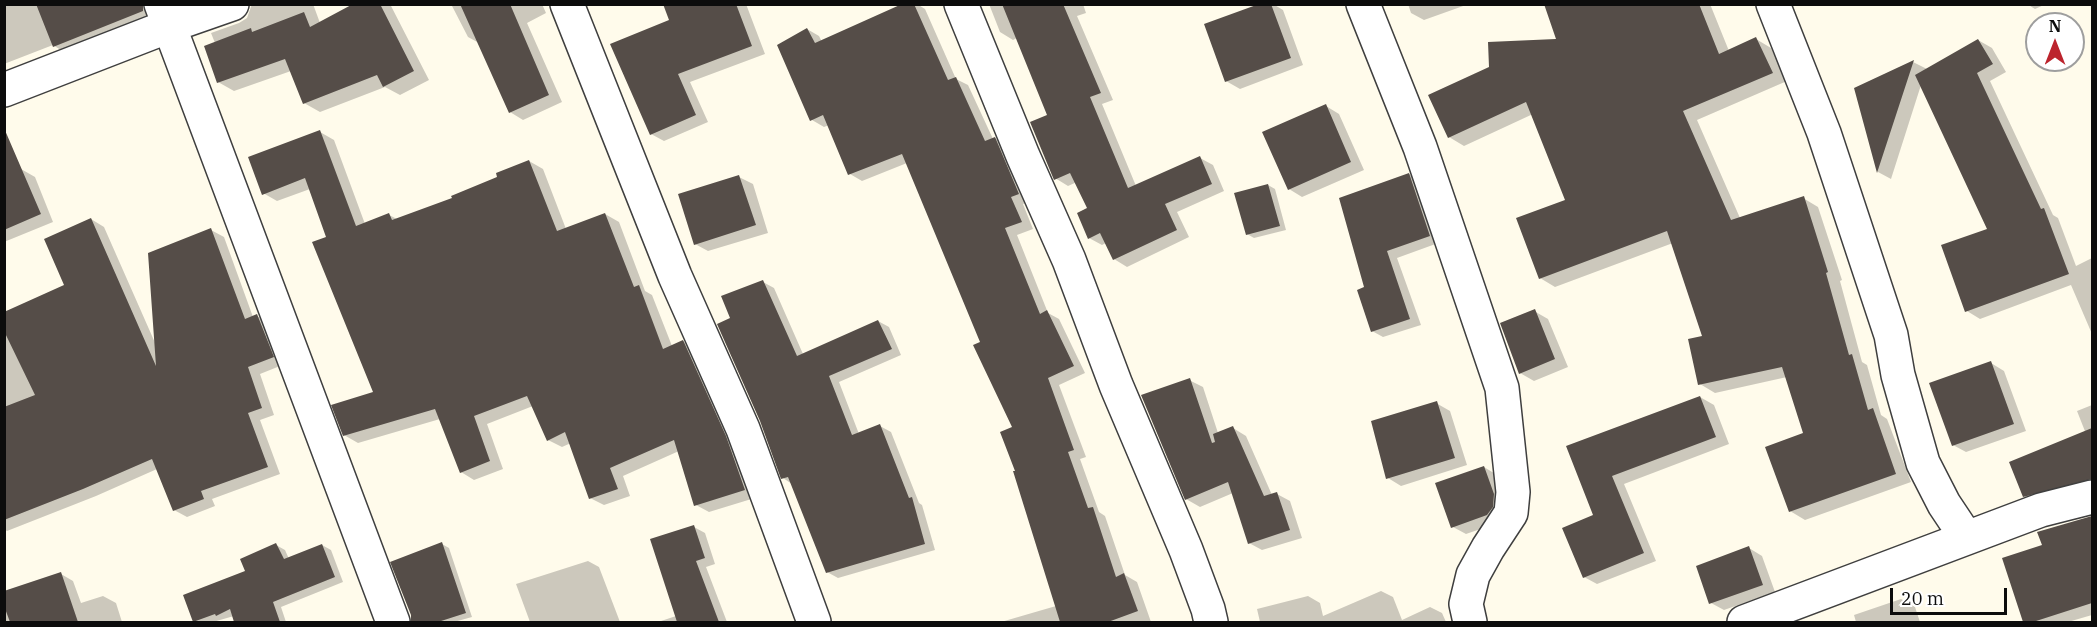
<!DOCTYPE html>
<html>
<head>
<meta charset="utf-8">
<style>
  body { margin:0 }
  #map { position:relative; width:2097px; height:627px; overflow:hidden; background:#fffbeb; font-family:"IBM Plex Serif",serif }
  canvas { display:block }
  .frame { position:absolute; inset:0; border:6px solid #0c0c0c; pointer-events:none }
  .north { position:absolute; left:2025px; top:12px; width:60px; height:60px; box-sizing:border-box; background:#fff; border:2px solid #9e9e9e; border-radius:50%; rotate:0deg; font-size:16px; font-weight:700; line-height:24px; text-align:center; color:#0c0c0c }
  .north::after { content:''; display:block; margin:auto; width:21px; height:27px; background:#bc242d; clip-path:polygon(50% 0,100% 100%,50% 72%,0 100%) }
  .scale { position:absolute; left:1890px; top:588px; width:117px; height:27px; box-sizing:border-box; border:3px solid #0c0c0c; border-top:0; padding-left:8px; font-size:18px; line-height:21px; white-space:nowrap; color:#0c0c0c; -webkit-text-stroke:4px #fff; paint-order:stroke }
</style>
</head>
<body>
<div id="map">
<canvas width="2097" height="627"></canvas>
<div class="frame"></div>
<div class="north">N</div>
<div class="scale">20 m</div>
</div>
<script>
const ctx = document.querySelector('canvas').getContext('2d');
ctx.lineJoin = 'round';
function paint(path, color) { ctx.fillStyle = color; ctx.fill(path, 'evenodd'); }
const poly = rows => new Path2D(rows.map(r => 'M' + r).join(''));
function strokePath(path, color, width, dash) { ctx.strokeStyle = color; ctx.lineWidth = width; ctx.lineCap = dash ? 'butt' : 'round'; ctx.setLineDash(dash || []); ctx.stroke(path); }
paint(poly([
  [4,4,142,4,149,21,67,54,53,45,4,64],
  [252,4,313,4,320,23,356,4,390,4,429,80,400,95,385,87,320,112,304,103,291,71,234,91,218,82,215,43,211,33,239,23,247,18],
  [451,4,542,4,546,13,527,23,562,102,523,120,510,112,479,43,468,37],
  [665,4,746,4,765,54,690,82,708,122,664,141,651,134,671,21],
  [906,4,917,4,925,9,956,79,968,85,993,139,995,138,1007,146,1031,201,1023,204,1033,229,1017,235,1048,313,1059,319,1085,373,1059,385,1086,457,1080,459,1099,512,1105,516,1125,575,1137,582,1151,622,1001,622,1056,606,1016,472,1014,428,982,343,907,163,862,181,850,174,829,125,824,127,812,120,807,29,819,36,822,42],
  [989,4,1083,4,1086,13,1077,16,1113,100,1102,104,1136,186,1200,158,1213,165,1224,191,1177,212,1189,237,1127,267,1114,259,1106,243,1102,245,1089,238,1090,209,1077,182,1068,186,1055,178,1049,116,1017,38,1013,40,1000,32],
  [1263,4,1273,4,1283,10,1303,65,1240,89,1226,81],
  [1408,4,1466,4,1466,5,1424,20,1411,13],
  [1546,4,1710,4,1729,51,1756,39,1771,48,1787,81,1697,120,1740,218,1803,198,1818,207,1842,280,1840,281,1862,362,1867,365,1881,415,1887,419,1911,482,1805,520,1790,511,1805,434,1787,377,1715,393,1700,384,1704,338,1673,243,1555,287,1540,278,1567,201,1533,114,1464,146,1449,137,1430,96,1558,40],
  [2027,4,2046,4,2035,9],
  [1978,40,1992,48,2006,72,1990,81,2053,215,2058,218,2076,266,2092,258,2092,334,2071,285,1980,319,1967,311,1989,230,1921,85,1891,179,1878,172,1856,88,1913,62,1927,69],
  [1326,106,1339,114,1364,170,1302,197,1289,189],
  [320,132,334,140,365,224,389,215,397,219,454,199,529,161,543,169,566,229,605,214,619,222,645,291,652,295,672,346,683,341,696,349,758,497,709,512,696,505,679,451,623,476,630,496,604,505,590,498,571,443,562,447,548,440,533,406,487,424,503,469,474,480,461,472,440,419,358,443,344,435,375,393,328,238,310,189,277,201,263,193],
  [21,169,35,177,53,222,4,242,4,171],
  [1409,174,1420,181,1441,242,1397,258,1421,325,1383,337,1372,331,1366,288],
  [739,177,753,184,768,233,708,251,695,244],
  [1268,185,1275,189,1286,230,1254,238,1247,234],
  [91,219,104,227,156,345,211,230,224,237,253,317,257,316,270,323,285,364,260,374,274,415,260,420,280,474,212,499,215,506,187,517,174,510,157,469,96,496,7,531,4,529,4,314,66,286],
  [763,282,774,288,803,354,878,321,889,327,901,355,839,382,859,434,880,426,891,432,919,503,922,505,935,550,838,578,827,572,792,484,783,478,732,319],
  [1534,311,1548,319,1568,367,1534,381,1520,373],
  [1991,363,2004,371,2026,431,1966,452,1953,445],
  [1189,380,1203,387,1218,433,1233,428,1246,436,1272,495,1277,494,1290,501,1302,538,1262,550,1249,543,1233,493,1200,507,1186,499],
  [1700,397,1714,405,1729,444,1624,484,1656,561,1597,584,1584,577,1594,516,1568,447],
  [1436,403,1450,411,1467,465,1401,486,1388,478],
  [2092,405,2092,449,2077,411],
  [2073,451,2089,489,2037,504,2024,496],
  [1484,467,1497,475,1501,522,1466,534,1453,527],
  [2088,519,2092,522,2092,615,2068,622,2025,622,2003,559,2044,546],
  [694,527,705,533,715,564,706,567,727,622,658,622,676,616],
  [442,544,449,548,472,617,454,622,413,622,412,615],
  [276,545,285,550,289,559,322,545,331,550,343,582,281,607,286,622,236,622,234,616,213,622,198,622,194,621],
  [1749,548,1762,556,1775,592,1724,610,1711,603],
  [588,561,599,567,620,622,530,622,516,584],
  [61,574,73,581,81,603,103,596,116,603,122,622,4,622,4,592],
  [1381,591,1393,597,1402,620,1430,607,1442,613,1446,622,1260,622,1257,609,1308,596,1320,603,1323,616],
  [1901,599,1915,607,1920,622,1856,622,1854,615]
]), '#0003');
paint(poly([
  [36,4,143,4,143,11,53,47],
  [353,4,380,4,414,71,383,87,377,75,303,104,285,59,217,83,204,46,251,28,252,32,304,12,310,27],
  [460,4,510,4,549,95,509,113],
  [663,4,736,4,752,46,678,74,696,115,650,135,610,44,669,20],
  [902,4,914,4,948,80,956,77,985,141,995,137,1019,194,1011,197,1022,222,1005,228,1040,314,1047,310,1074,366,1048,378,1074,450,1068,452,1088,508,1093,507,1116,577,1124,573,1138,611,1108,622,1060,622,1013,471,1015,471,1000,432,1012,427,973,345,980,342,902,154,848,175,823,115,810,121,777,45,807,28,815,43],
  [1002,4,1063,4,1101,93,1090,97,1128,188,1200,156,1212,184,1165,204,1177,230,1113,260,1100,233,1088,239,1077,213,1087,208,1070,173,1054,180,1030,122,1047,115],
  [1259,4,1271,4,1291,58,1225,82,1204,24],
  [1544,4,1699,4,1719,54,1756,37,1773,73,1683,111,1731,220,1804,196,1828,272,1826,273,1849,355,1852,354,1868,410,1873,408,1896,474,1789,512,1765,447,1803,433,1782,367,1698,385,1688,339,1702,336,1667,231,1539,279,1516,218,1565,200,1526,102,1448,138,1428,95,1489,67,1488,42,1556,39],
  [1978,39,1993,64,1977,73,2041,209,2044,208,2069,274,1965,312,1941,245,1987,229,1915,75],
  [1914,60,1877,173,1854,88],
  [1326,104,1351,162,1288,190,1262,132],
  [4,128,41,214,4,230],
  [320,130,356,226,389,213,392,220,452,198,451,196,497,177,496,173,529,160,557,231,605,213,634,287,639,285,663,349,683,340,726,436,745,490,694,506,674,440,610,468,618,489,589,499,565,432,547,441,527,396,474,416,490,461,460,473,435,409,343,436,331,405,373,392,312,242,326,237,305,178,262,195,248,157],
  [1409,173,1430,236,1387,251,1410,319,1371,332,1357,290,1364,287,1339,198],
  [739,175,756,225,694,245,678,194],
  [1268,184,1280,226,1246,235,1234,193],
  [91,218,156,366,148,253,211,228,245,319,257,314,274,357,248,367,262,408,248,413,268,467,201,491,204,499,173,511,152,459,83,489,4,520,4,407,35,395,4,331,4,312,64,285,44,239],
  [763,280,797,356,878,320,892,349,829,376,852,435,880,424,909,498,912,497,925,544,826,573,788,477,781,479,760,421,717,324,730,318,721,296],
  [1535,309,1555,359,1519,374,1500,323],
  [1991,361,2014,424,1952,446,1929,383],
  [1190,378,1212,443,1215,442,1213,434,1233,426,1264,496,1277,492,1290,530,1248,544,1228,482,1185,500,1141,395],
  [1700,396,1716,437,1612,476,1644,553,1583,578,1562,528,1593,515,1566,446],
  [1437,401,1455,458,1386,479,1371,421],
  [2092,428,2092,479,2023,497,2009,462],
  [1484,466,1494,494,1493,507,1487,515,1451,528,1435,483],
  [2092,516,2092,603,2033,622,2023,622,2002,558,2042,545,2037,532],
  [694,525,705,558,696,561,719,622,677,622,650,539],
  [442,542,466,613,438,622,411,622,411,615,390,562],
  [276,543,284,559,322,544,335,577,273,602,280,622,234,622,230,609,216,616,215,614,193,622,183,595,245,571,240,559],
  [1749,546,1763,585,1709,604,1696,566],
  [61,572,78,622,10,622,4,606,4,591]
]), '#554d48');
const minor = poly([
  [161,4,393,622],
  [567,4,675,276,743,429,814,622],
  [961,4,1023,156,1069,260,1116,385,1186,550,1208,609,1211,622],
  [1363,4,1420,147,1502,388,1513,492,1511,513,1488,548,1473,575,1466,604,1470,622],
  [1773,4,1824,133,1891,335,1898,375,1923,463,1944,504,1966,537],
  [4,90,169,26,232,4],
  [1744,622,2041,510,2092,497]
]);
strokePath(minor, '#3f3f3f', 36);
strokePath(minor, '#fff', 33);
</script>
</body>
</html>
